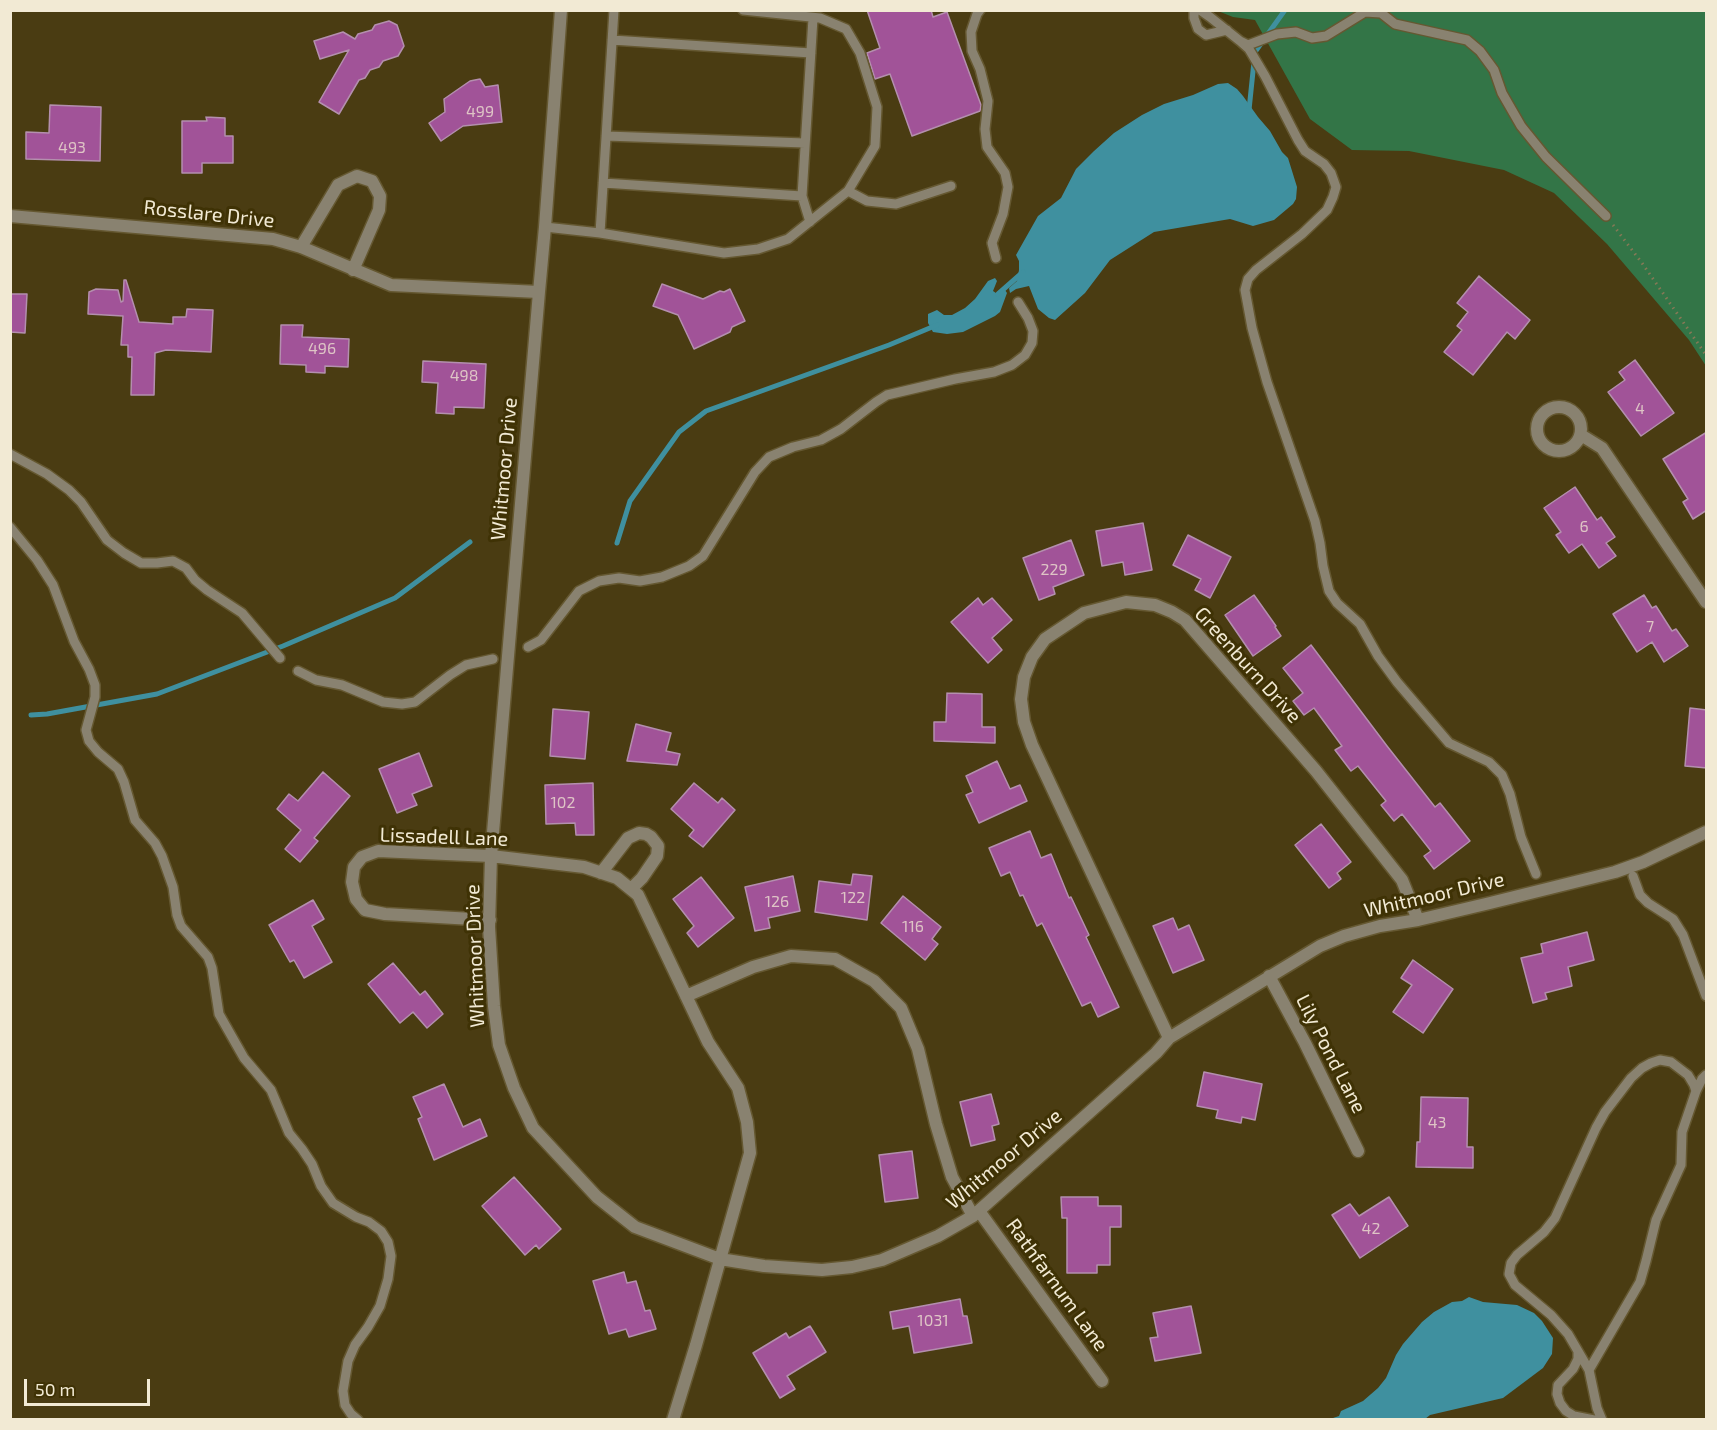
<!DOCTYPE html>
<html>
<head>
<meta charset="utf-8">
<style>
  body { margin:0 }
  #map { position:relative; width:1717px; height:1430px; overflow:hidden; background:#4a3c12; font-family:"Exo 2",sans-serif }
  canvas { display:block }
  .frame { position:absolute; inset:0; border:12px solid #f2ead4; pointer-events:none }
  .scale { position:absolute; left:24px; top:1379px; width:126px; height:27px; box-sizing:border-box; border:3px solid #f2ead4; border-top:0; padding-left:8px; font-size:18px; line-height:21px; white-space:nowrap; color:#f2ead4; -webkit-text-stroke:4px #3f3205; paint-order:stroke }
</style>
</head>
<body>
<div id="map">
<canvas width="1717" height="1430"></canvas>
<div class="frame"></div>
<div class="scale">50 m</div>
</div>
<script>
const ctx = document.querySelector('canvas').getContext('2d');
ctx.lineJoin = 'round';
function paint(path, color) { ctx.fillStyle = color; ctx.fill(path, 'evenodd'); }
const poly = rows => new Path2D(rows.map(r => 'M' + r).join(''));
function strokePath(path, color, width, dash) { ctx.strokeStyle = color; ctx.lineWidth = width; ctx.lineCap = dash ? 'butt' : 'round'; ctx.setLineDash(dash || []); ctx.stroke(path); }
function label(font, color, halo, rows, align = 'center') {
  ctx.font = font + ' "Exo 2",sans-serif'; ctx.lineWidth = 6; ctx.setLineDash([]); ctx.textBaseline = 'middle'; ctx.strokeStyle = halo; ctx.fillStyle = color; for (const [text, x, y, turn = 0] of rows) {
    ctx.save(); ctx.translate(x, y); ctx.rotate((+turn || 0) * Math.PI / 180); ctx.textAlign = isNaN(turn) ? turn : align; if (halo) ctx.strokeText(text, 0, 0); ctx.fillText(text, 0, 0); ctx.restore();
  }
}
paint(poly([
  [1218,11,1706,11,1706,366,1689,340,1607,244,1554,193,1504,170,1409,151,1352,150,1310,119,1255,20,1233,17]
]), '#337547');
paint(poly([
  [1228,83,1237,89,1243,96,1258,117,1270,131,1282,152,1288,158,1297,187,1296,199,1293,204,1274,220,1253,226,1230,219,1154,232,1110,260,1085,293,1055,320,1049,318,1038,309,1029,286,1016,289,1010,293,1009,288,1017,281,1019,270,1019,261,1016,255,1038,216,1061,198,1076,169,1094,151,1114,133,1142,115,1164,104,1193,95,1218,84],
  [995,278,997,281,993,291,996,293,1005,290,1007,293,1000,312,995,316,963,332,947,334,933,332,928,323,928,314,937,310,944,315,952,315,965,308,975,299,988,281],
  [1469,1297,1483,1302,1517,1305,1534,1313,1542,1321,1553,1338,1552,1354,1543,1368,1503,1398,1430,1415,1425,1419,1330,1419,1339,1416,1341,1411,1363,1401,1378,1388,1386,1378,1396,1355,1403,1344,1422,1322,1434,1312,1452,1302,1462,1301]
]), '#3f909f');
strokePath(poly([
  [1249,110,1255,52,1285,10],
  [998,294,1023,272],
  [617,543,630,501,679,432,706,411,889,345,937,325],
  [31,715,47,714,157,694,283,646,395,598,470,542]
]), '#3f909f', 5);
const building = poly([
  [867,10,931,10,933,17,947,12,981,105,980,111,912,136,890,74,875,79,867,53,880,48,867,10],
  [389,21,397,25,404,46,398,56,383,61,379,67,370,70,365,78,359,80,339,114,319,102,349,50,320,59,314,41,343,32,355,39,358,34,372,30,375,25,389,21],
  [480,79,485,87,498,85,502,122,463,126,441,141,429,123,445,112,444,99,470,81,480,79],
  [50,105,101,107,100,161,26,159,26,132,49,133,50,105],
  [206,117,225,118,225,136,233,136,233,163,202,163,202,173,182,173,182,121,207,121,206,117],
  [1479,276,1530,320,1515,339,1507,332,1473,375,1444,352,1462,330,1457,326,1468,312,1457,303,1479,276],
  [124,280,126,280,139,322,173,324,173,317,186,317,187,309,213,310,211,352,166,350,155,353,154,395,131,395,132,357,128,357,128,345,121,345,123,316,88,314,89,292,96,289,118,290,121,302,123,301,124,280],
  [662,284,703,299,720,291,724,292,730,289,745,321,732,327,730,332,694,349,678,315,653,306,662,284],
  [10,294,27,294,25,333,10,332,10,294],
  [281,325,303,325,302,337,349,339,348,367,325,366,325,373,306,372,306,365,280,364,281,325],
  [1635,360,1674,413,1641,436,1608,392,1625,380,1619,372,1635,360],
  [423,361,486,364,484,408,454,407,454,414,436,413,438,383,422,382,423,361],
  [1707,432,1707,510,1693,519,1683,502,1688,499,1663,459,1707,432],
  [1575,487,1597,520,1601,517,1615,537,1606,543,1616,556,1599,568,1582,544,1569,553,1556,535,1561,532,1544,508,1575,487],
  [1143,523,1152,570,1125,575,1123,562,1102,566,1096,531,1143,523],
  [1188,535,1231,557,1210,598,1195,590,1201,579,1173,565,1188,535],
  [1071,540,1084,575,1053,587,1055,594,1039,600,1023,558,1071,540],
  [1254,595,1276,626,1275,627,1281,636,1253,656,1225,615,1254,595],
  [1644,595,1652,608,1656,606,1672,631,1676,629,1688,646,1664,662,1652,642,1637,652,1613,614,1644,595],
  [978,598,983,605,992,598,1012,620,992,638,1002,650,988,663,951,622,978,598],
  [1311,645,1387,746,1435,807,1440,803,1470,841,1434,869,1424,856,1431,851,1402,814,1394,821,1381,805,1386,801,1358,766,1351,771,1335,750,1342,746,1314,708,1304,715,1293,701,1303,693,1283,668,1311,645],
  [947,693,982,694,982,727,995,727,995,743,934,741,934,722,946,722,947,693],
  [1690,708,1707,710,1707,768,1685,766,1690,708],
  [553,709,589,712,585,759,550,756,553,709],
  [636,724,671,733,666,751,680,754,677,765,627,761,636,724],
  [419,753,432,786,412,794,417,805,397,813,379,769,419,753],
  [997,761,1010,789,1020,785,1027,801,979,823,966,795,973,792,966,776,997,761],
  [323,772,350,796,314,838,318,841,300,862,285,849,301,830,277,809,289,794,298,801,323,772],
  [593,783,594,835,576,835,575,823,546,824,545,785,593,783],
  [694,783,718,803,722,798,735,810,703,847,689,836,694,830,671,809,694,783],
  [1321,824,1351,862,1337,873,1341,879,1329,888,1295,845,1321,824],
  [1030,831,1041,858,1051,854,1069,898,1071,897,1089,935,1086,937,1119,1007,1098,1017,1091,1002,1082,1006,1042,923,1037,926,1023,895,1020,896,1010,872,1001,876,989,848,1030,831],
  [853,874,872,876,867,920,815,912,819,881,851,885,853,874],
  [793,876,800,911,768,918,770,928,755,931,745,887,793,876],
  [701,877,734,918,698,947,687,933,694,926,673,899,701,877],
  [903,896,941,927,932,939,938,944,925,960,881,923,903,896],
  [313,900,324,919,312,926,332,962,304,978,294,960,290,962,269,925,313,900],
  [1173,918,1178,930,1189,925,1204,960,1173,973,1153,926,1173,918],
  [1587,932,1594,960,1568,967,1572,986,1545,993,1547,999,1533,1003,1521,958,1543,953,1541,944,1587,932],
  [1413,960,1453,989,1423,1033,1393,1012,1412,985,1401,978,1413,960],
  [393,963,420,995,425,991,443,1014,427,1028,413,1012,400,1023,368,984,393,963],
  [1204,1072,1262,1084,1255,1120,1242,1117,1241,1123,1216,1118,1218,1110,1197,1106,1204,1072],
  [444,1084,463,1127,480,1119,487,1136,434,1160,418,1119,422,1117,413,1097,444,1084],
  [991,1094,999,1124,992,1126,995,1140,971,1146,960,1102,991,1094],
  [1421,1097,1468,1098,1467,1147,1473,1147,1473,1168,1416,1167,1417,1142,1420,1142,1421,1097],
  [912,1151,918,1198,885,1202,879,1155,912,1151],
  [514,1177,561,1229,539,1249,536,1245,525,1255,482,1206,514,1177],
  [1061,1197,1098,1197,1098,1206,1121,1206,1121,1227,1110,1227,1110,1265,1097,1265,1097,1273,1067,1273,1067,1218,1062,1218,1061,1197],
  [1389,1197,1408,1226,1360,1258,1332,1215,1350,1204,1359,1216,1389,1197],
  [624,1272,627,1283,636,1281,645,1311,650,1310,656,1329,629,1337,626,1329,609,1334,593,1281,624,1272],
  [960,1299,963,1316,967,1316,972,1343,914,1353,909,1326,893,1329,890,1312,960,1299],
  [1191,1306,1201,1353,1155,1361,1150,1338,1158,1337,1153,1313,1191,1306],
  [810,1326,826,1352,787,1376,795,1389,780,1398,753,1353,786,1333,789,1338,810,1326]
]);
paint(building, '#a15398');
strokePath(building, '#b48fae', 1.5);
const service = poly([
  [980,10,977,14,971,32,972,51,980,69,988,101,985,129,987,147,1005,173,1008,187,1003,214,992,243,996,258],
  [1194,10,1194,18,1198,29,1206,35,1227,30],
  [1200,10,1210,17,1240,41,1248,45,1277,34,1296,32,1312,38,1326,36,1365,12,1381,13,1395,24,1467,40,1480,51,1494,70,1502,93,1521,126,1546,157,1606,216],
  [612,40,811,53],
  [1240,41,1249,49,1265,76,1298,140,1305,151,1324,164,1331,173,1336,187,1333,197,1327,210,1302,234,1256,270,1248,279,1245,290,1252,328,1267,382,1315,521,1320,543,1323,566,1329,591,1337,603,1360,624,1378,656,1397,682,1449,743,1489,762,1502,775,1510,794,1521,837,1536,874],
  [606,136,805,143],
  [603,183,802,196],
  [848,191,867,201,896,204,951,186],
  [810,222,802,196,813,18],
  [545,227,600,233,724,253,758,249,788,239,848,191,875,146,877,107,860,53,846,29,820,18,743,10],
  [600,233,614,10],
  [10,454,47,474,69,490,81,502,107,540,124,553,141,563,157,563,173,561,186,568,195,580,207,590,242,613,280,658],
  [10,527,37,560,53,585,74,641,89,669,95,685,95,697,86,730,89,741,98,752,118,769,124,782,135,820,155,843,162,856,173,887,177,915,181,926,208,957,212,968,219,1014,244,1058,271,1090,289,1133,302,1149,312,1164,321,1186,333,1203,356,1217,369,1222,381,1231,388,1242,391,1256,388,1279,380,1306,368,1327,355,1345,348,1361,343,1391,345,1405,351,1414,358,1420],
  [528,647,541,640,579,591,599,581,619,578,640,581,662,577,689,566,703,556,755,472,769,457,793,447,821,440,841,429,876,402,887,395,955,379,994,372,1012,365,1025,355,1032,343,1033,331,1028,318,1018,302],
  [298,671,316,680,342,685,383,702,402,704,415,702,450,675,466,665,493,659],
  [1633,876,1640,895,1648,903,1673,919,1683,935,1706,996],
  [1578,1351,1578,1359,1573,1369,1558,1385,1557,1394,1560,1403,1566,1411,1574,1416,1594,1420],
  [1589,1370,1568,1334,1551,1315,1515,1285,1509,1274,1511,1263,1517,1255,1544,1232,1555,1218,1596,1128,1605,1112,1631,1078,1642,1068,1651,1063,1660,1060,1671,1062,1688,1075,1694,1085,1696,1091],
  [1602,1420,1597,1408,1589,1370,1640,1282,1646,1261,1656,1220,1681,1165,1682,1132,1696,1091,1702,1079,1706,1075]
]);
const minor = poly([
  [561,10,545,227,539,292,491,856,489,927,494,1006,499,1045,514,1088,533,1128,597,1197,635,1227,720,1259,764,1266,822,1270,852,1267,882,1260,938,1236,973,1216,1156,1053,1169,1038,1320,946,1344,936,1380,926,1418,920,1490,903,1615,872,1643,862,1706,832],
  [10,216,273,239,301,247,391,285,539,292],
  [301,247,338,185,357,176,372,181,380,196,379,210,353,270],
  '1537 429a22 22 0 1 1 44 0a22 22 0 1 1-44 0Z',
  [1581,435,1602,448,1706,602],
  [601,873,628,838,639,833,646,834,651,837,658,846,657,856,642,878,631,889],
  [490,920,385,914,365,910,356,899,352,882,354,867,362,857,378,851,491,856,584,867,617,878,638,895,708,1042,738,1088,747,1122,750,1153,696,1345,673,1420],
  [1269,976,1305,1043,1358,1151],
  [686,996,753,967,791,956,835,959,874,981,901,1008,918,1049,936,1124,952,1177,973,1216],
  [1169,1038,1032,745,1024,722,1021,699,1024,677,1032,657,1045,639,1084,613,1126,602,1155,605,1172,612,1185,620,1316,771,1402,880,1418,920],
  [979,1211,1102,1381]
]);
strokePath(service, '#655831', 12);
strokePath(minor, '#655831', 15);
strokePath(poly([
  [1613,225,1642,263,1706,355]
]), '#857956', 3, [1.5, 4.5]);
strokePath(service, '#898270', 9);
strokePath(minor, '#898270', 12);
label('16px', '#dec4c5', null, [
  ["499",480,112],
  ["493",72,148],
  ["496",322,349],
  ["498",464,376],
  ["4",1640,409],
  ["6",1584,527],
  ["229",1054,570],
  ["7",1650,627],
  ["102",563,803],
  ["122",853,898],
  ["126",777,902],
  ["116",913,927],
  ["43",1437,1123],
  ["42",1371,1229],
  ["1031",933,1321]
]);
label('20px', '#f2ead4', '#3f3205', [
  ["Rosslare Drive",209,214,6],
  ["Whitmoor Drive",504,469,-85],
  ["Greenburn Drive",1248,665,48],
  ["Lissadell Lane",444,837,2],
  ["Whitmoor Drive",1434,895,-13],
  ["Whitmoor Drive",475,956,-92],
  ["Lily Pond Lane",1331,1054,63],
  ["Whitmoor Drive",1004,1159,-40],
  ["Rathfarnum Lane",1057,1285,54]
]);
</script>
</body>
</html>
